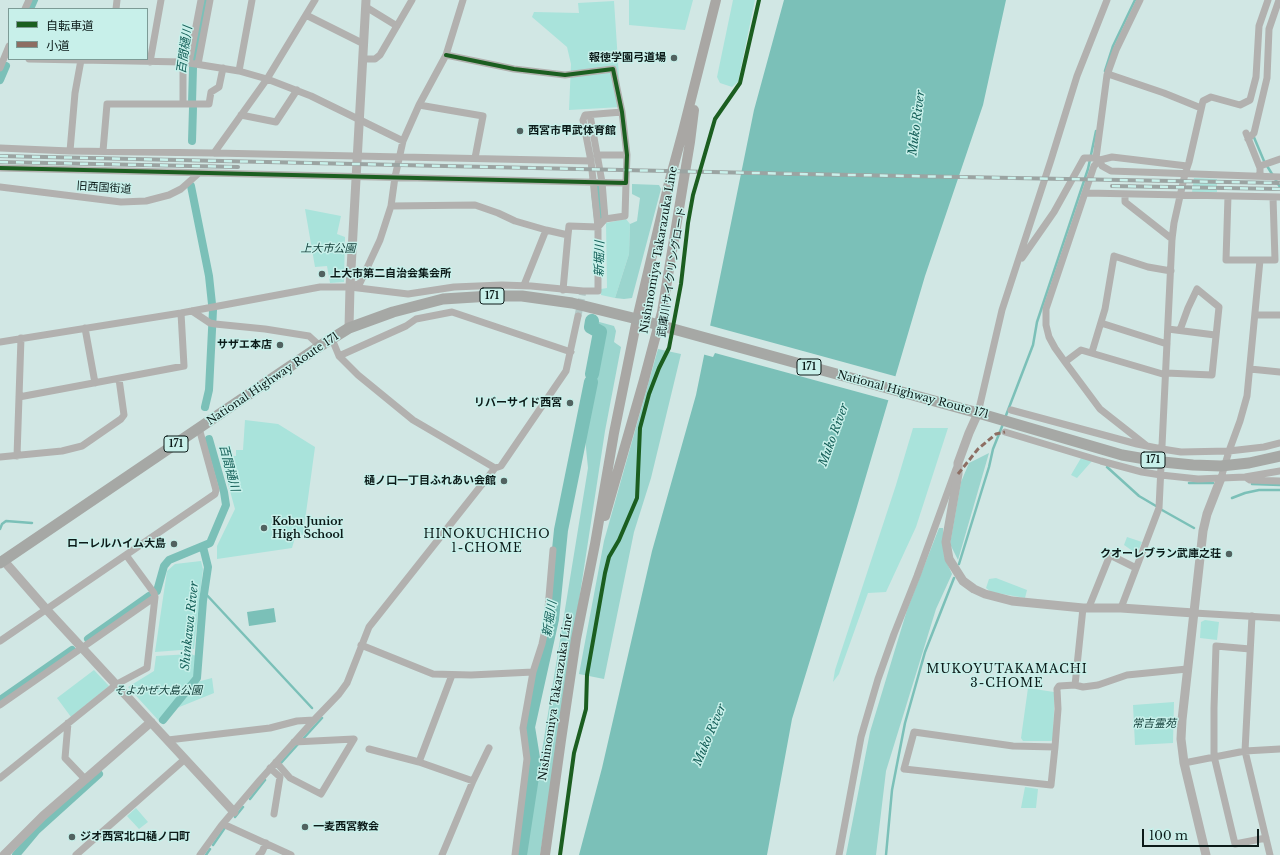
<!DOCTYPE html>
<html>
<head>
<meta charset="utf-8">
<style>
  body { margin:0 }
  #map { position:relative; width:1280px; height:855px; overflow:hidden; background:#d1e7e4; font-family:"Libre Baskerville","Noto Sans JP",serif }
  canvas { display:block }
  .legend { position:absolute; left:8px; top:8px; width:140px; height:52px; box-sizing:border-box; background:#c8f0ea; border:1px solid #7d9b96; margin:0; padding:5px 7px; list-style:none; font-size:12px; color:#0c1b19 }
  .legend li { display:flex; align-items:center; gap:8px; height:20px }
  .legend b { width:20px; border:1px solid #7d9b96 }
  .scale { position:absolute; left:1142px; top:829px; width:117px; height:18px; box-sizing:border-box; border:2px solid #0c1b19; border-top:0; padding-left:5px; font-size:12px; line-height:14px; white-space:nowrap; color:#0c1b19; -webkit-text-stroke:3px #c8f0ea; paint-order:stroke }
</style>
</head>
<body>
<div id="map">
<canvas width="1280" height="855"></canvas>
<ul class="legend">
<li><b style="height:5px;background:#1b5e20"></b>自転車道</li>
<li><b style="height:5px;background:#8d6e63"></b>小道</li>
</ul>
<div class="scale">100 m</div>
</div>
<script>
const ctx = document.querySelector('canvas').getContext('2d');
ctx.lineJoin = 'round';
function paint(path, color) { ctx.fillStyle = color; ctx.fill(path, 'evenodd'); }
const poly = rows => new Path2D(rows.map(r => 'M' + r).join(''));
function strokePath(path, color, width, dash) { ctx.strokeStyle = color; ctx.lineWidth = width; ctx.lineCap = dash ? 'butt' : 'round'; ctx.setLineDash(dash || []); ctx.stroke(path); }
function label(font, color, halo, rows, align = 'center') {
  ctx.font = font + ' "Libre Baskerville","Noto Sans JP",serif'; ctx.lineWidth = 3; ctx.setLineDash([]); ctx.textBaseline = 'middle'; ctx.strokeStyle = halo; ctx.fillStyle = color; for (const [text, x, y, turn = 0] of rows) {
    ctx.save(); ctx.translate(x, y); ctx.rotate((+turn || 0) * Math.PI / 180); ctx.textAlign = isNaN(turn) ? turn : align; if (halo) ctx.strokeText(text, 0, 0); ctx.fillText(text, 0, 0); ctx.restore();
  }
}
paint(poly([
  [629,0,693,0,685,30,629,25],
  [733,0,755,0,738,82,732,87,720,83,717,77],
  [614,1,621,107,569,110,571,64,567,47,532,17,534,12,579,13,578,3],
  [1194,178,1217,179,1217,192,1192,192],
  [305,209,341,216,337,234,345,237,344,282,330,283,327,266,315,267],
  [626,219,630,224,629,254,615,298,601,295,601,289,607,288,606,223],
  [245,420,278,424,315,447,303,535,296,534,292,548,217,559,217,546,235,509,220,455,236,456,236,450,243,450],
  [913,428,948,428,916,527,886,592,868,593,839,674,833,682,835,670,896,485],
  [1081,458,1092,461,1077,478,1071,475],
  [1127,537,1142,542,1137,554,1124,545],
  [201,561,203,569,194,649,155,652,167,571,175,564],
  [996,578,1027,590,1025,598,991,592,986,588,989,579],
  [1205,620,1219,622,1217,640,1200,638,1201,622],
  [191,654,196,656,194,678,159,721,128,687,154,671,156,656],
  [94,670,109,686,71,717,57,698],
  [212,678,214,693,177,708,197,682],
  [1028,688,1054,692,1054,711,1053,740,1051,741,1023,741,1021,738],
  [1174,702,1173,743,1135,745,1133,705],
  [1025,787,1038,789,1036,808,1021,808],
  [136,808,148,822,139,829,127,816]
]), '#a9e3db');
paint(poly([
  [632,184,659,185,661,189,632,298,624,299,615,298,629,254,630,224,637,221,640,198,632,194],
  [592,320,614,326,616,331,614,342,621,347,605,431,540,855,525,855,588,468,584,428,599,354],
  [658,349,681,354,651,478,634,532,604,679,579,674,604,541],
  [989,453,958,560,950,544,961,482,969,463],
  [939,528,943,528,944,556,952,574,936,609,886,771,876,855,846,855,870,732,907,610]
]), '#9bd5ce');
paint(poly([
  [784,0,1006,0,983,105,925,276,856,510,792,719,767,855,579,855,602,768,652,551,696,395,754,110],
  [274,608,276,622,249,626,247,612]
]), '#7bc0b8');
paint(poly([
  [708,325,898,377,891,401,715,353,713,357,702,354]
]), '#d1e7e4');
strokePath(poly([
  [1105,71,1113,46,1135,0],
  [1253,135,1264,161,1280,187],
  [1005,418,1033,345,1037,322,1088,169,1096,131],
  [1107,467,1139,496,1156,506],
  [1189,483,1213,483],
  [1252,484,1280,485],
  [1232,498,1245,493,1259,490,1280,490],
  [1162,510,1194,528],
  [0,529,2,524,6,521,32,523],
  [959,564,989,467,993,449,1003,424],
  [204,592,312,708],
  [302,740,322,718],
  [281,763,299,743],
  [250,799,265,780],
  [235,817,243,807],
  [213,845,224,829],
  [206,855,210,849],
  [886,855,892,790,905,723,925,652,954,578]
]), '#7bc0b8', 2.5);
strokePath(poly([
  [30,9,34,0],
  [0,80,6,66],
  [192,103,193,68,205,0],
  [192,141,193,108],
  [191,186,209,276,212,304],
  [205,407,209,390,213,310],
  [157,591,164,566,169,560,210,543,226,505,224,492,209,439],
  [88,639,149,596],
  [0,700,72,650],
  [163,720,197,678,203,601,208,567,203,547],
  [16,855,37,830,99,774]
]), '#7bc0b8', 8);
strokePath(poly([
  [598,192,601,218],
  [592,321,591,327,600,332,592,374],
  [520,855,534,764,528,727,552,619,561,530,591,382]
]), '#7bc0b8', 14);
strokePath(poly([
  [578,316,583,291]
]), '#b3c8c6', 7, [7, 3.5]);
strokePath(poly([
  [366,7,397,26],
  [25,9,29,0],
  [116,9,117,0],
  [306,15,364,44],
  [29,59,183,62,239,71,267,79,311,96,403,141],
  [363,59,375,59,380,55,412,0],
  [150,62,161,0],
  [189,63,201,0],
  [198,64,210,0],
  [0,68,9,46],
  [239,71,252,0],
  [1108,74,1164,93,1201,108],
  [183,104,209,104,211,92,219,87,223,68],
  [419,105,483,116,475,158],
  [241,115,276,122,297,90],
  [1246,133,1260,168,1260,176],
  [1248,139,1254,133,1267,78,1269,29,1279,0],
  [0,148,70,151,214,153,591,161],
  [70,151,75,93,81,60],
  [103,151,107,104,183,104,183,62],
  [214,153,267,79,315,0],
  [597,155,627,155],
  [1096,158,1107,75,1116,50,1140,0],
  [1260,166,1280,159],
  [0,168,626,183,627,155,622,112,613,69,565,75,514,69,446,55],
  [0,187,121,202,146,201,169,195,181,189,199,173],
  [1086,193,1280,197],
  [1125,194,1125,202,1172,239],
  [1228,196,1226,260,1275,260,1273,197],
  [391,206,475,205,498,213,515,221,546,230,568,235,563,290],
  [605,219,625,216,626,183],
  [568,235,569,226,598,227,605,219,602,182,590,115],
  [1022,258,1054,212,1084,158,1096,158,1100,160,1102,166,1111,171,1280,177],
  [524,285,546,230],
  [350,287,360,283,380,240,391,206,395,177,403,141,419,105,446,55,463,0],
  [192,311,210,323,215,324,265,329,309,336,320,346],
  [1255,315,1280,315],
  [1101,323,1167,344],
  [85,328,95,383],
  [1168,329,1215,335],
  [332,339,339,356,358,375,413,420,495,468],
  [0,342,181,313,320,287,350,287,408,294,454,287,502,285,531,286,583,291,598,291,598,227,591,161,583,120,585,115,622,112],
  [1092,352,1105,309,1114,256,1148,267,1171,271],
  [339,356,406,326,416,319,452,312,571,352],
  [1065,362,1081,350,1166,375],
  [1250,369,1280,372],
  [1166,373,1212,375,1219,307,1197,289,1188,308,1180,330],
  [19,397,184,366,181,313],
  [1011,410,1137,444,1162,449,1181,452,1229,451,1264,447,1280,443],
  [978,413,1002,310,1017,264,1051,160,1077,76,1107,0],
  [1005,432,1101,461,1142,472,1161,475,1198,479,1245,477,1280,471],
  [1147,446,1100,409,1065,362,1055,348,1049,337,1046,325,1046,309,1094,166,1100,160,1112,157,1187,166],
  [17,456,21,338],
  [0,457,62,451,82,446,121,419,124,415,119,379],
  [1221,478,1229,451,1240,421,1247,396,1260,260],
  [1247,478,1250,480,1280,481],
  [1089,607,1110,555,1136,568],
  [1121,608,1159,508,1172,239,1174,223,1185,174,1189,162,1203,101,1211,97,1240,105,1250,100,1256,77,1259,26,1268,0],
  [1194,613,1280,618],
  [1252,616,1245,751,1270,855],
  [0,641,215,494,216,490,199,428],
  [361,645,433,674,471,675,533,672],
  [1250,649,1216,646,1214,708,1214,756,1235,844,1266,838],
  [1075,685,1083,608],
  [0,705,155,597,154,593,126,555],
  [68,723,65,758,85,779],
  [168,740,270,728,297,721,314,720],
  [1055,747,1013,746,914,732,904,769,1051,785,1055,747,1058,709,1057,689,1059,686,1075,685,1083,687,1098,685,1127,675,1187,669],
  [369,749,419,762,473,781,489,748],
  [276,762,290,778,321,794,354,739,294,742],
  [419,762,452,675],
  [1184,763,1245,751,1280,749],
  [270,768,280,777,274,814],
  [0,778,117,684,147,668,155,597],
  [223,824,291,855],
  [76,855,185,759],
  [200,855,221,826,260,780,314,720,339,694,347,683,369,627,495,468,501,466,566,371,578,316],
  [259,855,262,852,266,843],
  [442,855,473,781],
  [515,855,527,759,523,728,533,672,542,644,547,620,553,550],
  [839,855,861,737,878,679,894,634,917,576,956,469]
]), '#b2b1af', 7);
strokePath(poly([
  [349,328,350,287,366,0],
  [978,413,969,433,958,463,958,474,946,542,949,559,963,581,974,589,985,594,1012,601,1083,608,1121,608,1194,613],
  [4,561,46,609,234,812],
  [4,855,43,816,151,722],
  [1206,855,1184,763,1181,739,1182,720,1203,531,1207,514,1221,478]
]), '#b2b1af', 9);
strokePath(poly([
  [605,516,644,380,662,312,690,142,694,110],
  [545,855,561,740,576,639,595,544,614,433,637,319,669,183,683,131,716,0]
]), '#a9a7a4', 10);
strokePath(poly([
  [0,563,320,346,349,328,393,312,443,299,491,296,522,296,572,303,637,319,978,413,1122,455,1163,462,1193,465,1221,466,1249,463,1280,456]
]), '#a6a8a5', 11);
const rail = poly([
  [0,156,800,174,1280,183],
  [0,162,238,167],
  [1112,186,1280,189]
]);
strokePath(rail, '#9ba4a2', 4);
strokePath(rail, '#c8f0ea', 2.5, [8]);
strokePath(poly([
  [958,474,978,449,996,434,1005,432]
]), '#8d6e63', 3, [6, 3]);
strokePath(poly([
  [0,168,626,183,627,155,622,112,613,69,565,75,514,69,446,55],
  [560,855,574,753,586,709,587,675,605,573,609,557,619,540,637,498,640,428,649,394,659,368,669,348,681,284,688,223,693,195,715,119,740,83,759,0]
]), '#1b5e20', 4);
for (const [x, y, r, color] of [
  [674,58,4,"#516260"],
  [520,131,4,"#516260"],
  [322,274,4,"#516260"],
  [280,345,4,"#516260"],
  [570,403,4,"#516260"],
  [504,481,4,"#516260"],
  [264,528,4,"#516260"],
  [174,544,4,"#516260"],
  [1229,554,4,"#516260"],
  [305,827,4,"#516260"],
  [72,837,4,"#516260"]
]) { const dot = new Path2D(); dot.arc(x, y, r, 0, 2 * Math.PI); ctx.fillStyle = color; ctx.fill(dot); strokePath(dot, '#c8f0ea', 1.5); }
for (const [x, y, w] of [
  [492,296,24],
  [809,367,24],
  [176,444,24],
  [1153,460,24]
]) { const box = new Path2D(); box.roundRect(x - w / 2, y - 8, w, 16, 3); ctx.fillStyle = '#c8f0ea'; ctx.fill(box); strokePath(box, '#0c1b19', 1); }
label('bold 10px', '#0c1b19', null, [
  ["171",492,296],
  ["171",809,367],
  ["171",176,444],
  ["171",1153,460]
]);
label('bold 11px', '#0c1b19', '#c8f0ea', [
  ["報徳学園弓道場",666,58],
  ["西宮市甲武体育館",528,131,"left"],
  ["上大市第二自治会集会所",330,274,"left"],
  ["サザエ本店",272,345],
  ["リバーサイド西宮",562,403],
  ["樋ノ口一丁目ふれあい会館",496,481],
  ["Kobu Junior",272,522,"left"],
  ["High School",272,535,"left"],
  ["ローレルハイム大島",166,544],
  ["クオーレブラン武庫之荘",1221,554],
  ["一麦西宮教会",313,827,"left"],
  ["ジオ西宮北口樋ノ口町",80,837,"left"]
], 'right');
label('11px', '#0c1b19', '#c8f0ea', [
  ["旧西国街道",104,188,4],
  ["Nishinomiya Takarazuka Line",659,250,-80],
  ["武庫川サイクリングロード",672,272,-81],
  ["National Highway Route 171",273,379,-34],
  ["National Highway Route 171",913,395,15],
  ["Nishinomiya Takarazuka Line",556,697,-81]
]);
label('italic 11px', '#103b36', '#c8f0ea', [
  ["上大市公園",328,249],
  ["そよかぜ大島公園",158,691],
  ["常吉霊苑",1154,724]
]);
label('italic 12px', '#166059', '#c8f0ea', [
  ["百間樋川",185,50,-82],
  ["Muko River",917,123,-83],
  ["新堀川",600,259,-89],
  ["Muko River",834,435,-70],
  ["百間樋川",229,468,75],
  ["新堀川",550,619,-81],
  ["Shinkawa River",190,626,-84],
  ["Muko River",710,735,-67]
]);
ctx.letterSpacing = '1px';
label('12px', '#0c1b19', '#c8f0ea', [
  ["HINOKUCHICHO",487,535],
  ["1-CHOME",487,549],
  ["MUKOYUTAKAMACHI",1007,670],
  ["3-CHOME",1007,684]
]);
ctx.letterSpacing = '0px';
</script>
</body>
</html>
